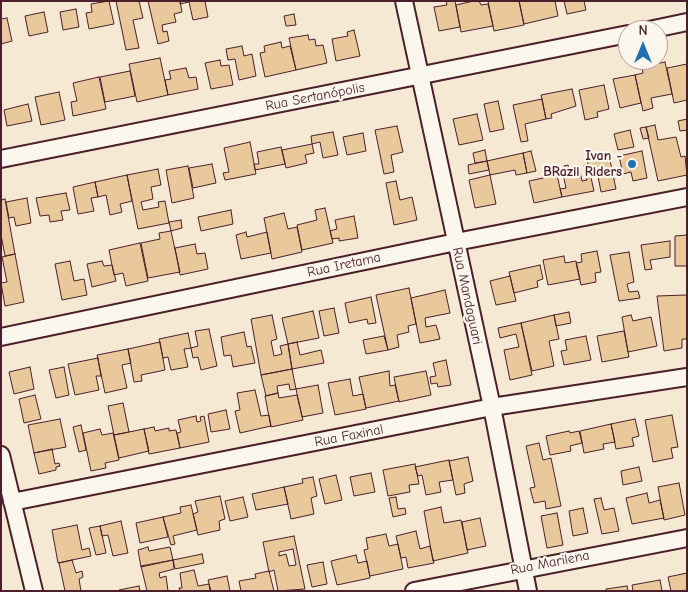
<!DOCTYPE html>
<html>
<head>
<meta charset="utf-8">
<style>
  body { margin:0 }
  #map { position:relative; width:688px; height:592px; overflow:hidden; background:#f6e9d4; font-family:"Comic Neue",sans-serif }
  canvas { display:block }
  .frame { position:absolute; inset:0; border:2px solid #4a1f2b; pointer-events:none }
  .north { position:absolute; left:618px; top:20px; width:50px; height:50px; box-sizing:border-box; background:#fbf7ec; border:1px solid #b4a19f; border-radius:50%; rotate:0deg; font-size:14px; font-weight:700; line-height:20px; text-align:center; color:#4a1f2b }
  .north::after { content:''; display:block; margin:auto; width:18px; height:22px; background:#1f6fb2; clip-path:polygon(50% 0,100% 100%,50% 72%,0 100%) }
</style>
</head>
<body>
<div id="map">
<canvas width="688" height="592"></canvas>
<div class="frame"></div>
<div class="north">N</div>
</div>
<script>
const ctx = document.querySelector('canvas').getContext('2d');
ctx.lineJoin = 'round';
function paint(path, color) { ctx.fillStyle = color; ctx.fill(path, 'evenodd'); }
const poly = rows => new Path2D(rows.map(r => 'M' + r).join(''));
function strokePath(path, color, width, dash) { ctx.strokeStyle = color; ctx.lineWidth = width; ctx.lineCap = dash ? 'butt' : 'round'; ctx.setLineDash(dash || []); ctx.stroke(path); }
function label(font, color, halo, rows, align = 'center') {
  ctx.font = font + ' "Comic Neue",sans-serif'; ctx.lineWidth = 4.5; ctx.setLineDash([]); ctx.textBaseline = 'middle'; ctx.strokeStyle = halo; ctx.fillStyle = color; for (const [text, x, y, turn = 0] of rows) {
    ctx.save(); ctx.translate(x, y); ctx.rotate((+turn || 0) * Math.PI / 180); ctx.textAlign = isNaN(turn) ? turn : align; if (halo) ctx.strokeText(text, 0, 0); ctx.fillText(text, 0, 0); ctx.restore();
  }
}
const building = poly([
  [109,1,114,24,89,29,86,13,92,12,91,4,109,1],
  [116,1,139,1,143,18,133,20,139,48,126,50,116,1],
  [148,1,180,1,182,12,174,14,176,22,162,25,163,32,167,31,169,41,158,44,148,1],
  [180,1,205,1,208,17,193,20,189,2,180,4,180,1],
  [446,1,455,1,460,27,439,31,434,7,447,5,446,1],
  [474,1,479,1,481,5,488,4,493,26,461,32,456,5,474,1],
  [488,1,519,1,524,25,494,31,488,1],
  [519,1,555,1,558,16,524,24,519,1],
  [564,1,584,1,586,10,567,14,564,1],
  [76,9,79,27,63,30,60,12,76,9],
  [44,12,48,32,29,36,25,16,44,12],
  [294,14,296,25,286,26,284,16,294,14],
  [7,18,12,41,1,44,1,19,7,18],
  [354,30,360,56,336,61,332,39,348,36,347,32,354,30],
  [308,35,309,40,315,39,316,46,323,45,327,63,296,70,289,38,308,35],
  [281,42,282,48,290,46,296,70,265,77,260,53,265,52,264,46,281,42],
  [242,46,244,56,252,54,256,76,239,80,235,59,228,60,226,49,242,46],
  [160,58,168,95,137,102,129,64,160,58],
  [220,60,221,66,229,65,233,85,211,89,205,63,220,60],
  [665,62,672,94,651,98,653,108,643,111,635,75,643,73,642,67,665,62],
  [687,64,687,100,674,103,667,68,687,64],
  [186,68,189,78,196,77,198,89,168,95,165,80,171,79,169,71,186,68],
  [130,71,135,96,105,102,100,77,130,71],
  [635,75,641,103,620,108,613,79,635,75],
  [99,77,106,109,73,116,71,102,77,101,73,83,99,77],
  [604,85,609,109,597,112,598,117,585,120,579,90,604,85],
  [572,89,576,106,551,114,552,118,546,119,541,95,572,89],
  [59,92,65,120,41,125,35,97,59,92],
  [542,99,546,119,525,124,528,141,521,142,513,105,542,99],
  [498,101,504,129,490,132,484,104,498,101],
  [28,104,32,121,7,126,4,110,28,104],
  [477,114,483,140,459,145,453,119,477,114],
  [687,119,687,130,680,131,678,121,687,119],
  [655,125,658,140,676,137,681,157,685,156,687,175,658,181,646,127,655,125],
  [397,126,403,152,391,155,394,172,384,174,375,130,397,126],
  [646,127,649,138,643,139,640,128,646,127],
  [630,130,634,147,618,150,614,134,630,130],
  [333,132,338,155,323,158,320,142,312,144,311,136,333,132],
  [363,133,366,151,347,155,343,137,363,133],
  [250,142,256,174,225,180,223,173,229,172,224,148,250,142],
  [312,144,314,153,305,155,307,163,286,168,282,150,312,144],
  [281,147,285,164,255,170,254,164,259,164,257,152,281,147],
  [485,150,487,161,475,163,473,153,485,150],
  [531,151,536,171,527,173,523,153,531,151],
  [642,151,647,178,633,181,631,172,623,174,619,156,642,151],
  [600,152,602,161,610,160,616,189,601,192,598,176,591,177,586,155,600,152],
  [523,153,527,173,516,175,515,170,490,175,487,161,523,153],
  [487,161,489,170,469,174,468,165,487,161],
  [212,164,216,183,193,188,189,168,212,164],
  [588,164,594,191,562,197,560,189,566,188,562,170,565,170,564,166,568,165,569,169,579,167,582,181,587,180,584,165,588,164],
  [188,166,194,198,172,203,166,170,188,166],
  [158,169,161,185,151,187,153,199,141,202,143,210,159,207,158,202,165,201,169,223,138,229,127,175,158,169],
  [127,175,132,201,120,204,122,212,110,215,106,195,98,197,95,182,127,175],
  [490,175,496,204,475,208,469,180,490,175],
  [557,175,562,197,534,203,529,181,557,175],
  [396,181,400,200,412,197,417,220,394,225,386,183,396,181],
  [95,182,98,197,91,198,94,211,78,214,73,187,95,182],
  [66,193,70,210,61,211,63,220,50,222,49,215,40,216,36,198,66,193],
  [27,198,31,223,16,226,14,217,9,218,6,202,27,198],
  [5,199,15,254,5,256,1,235,1,200,5,199],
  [325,208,333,243,302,250,297,225,317,220,315,210,325,208],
  [231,210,233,224,201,231,198,217,231,210],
  [284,213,288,229,297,227,302,252,272,259,264,218,284,213],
  [354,216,358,238,339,241,339,238,332,239,330,231,337,229,335,220,354,216],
  [181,220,182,228,171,231,169,222,181,220],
  [171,231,180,272,148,278,141,243,160,239,159,233,171,231],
  [246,232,247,237,267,232,271,253,241,259,236,235,246,232],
  [687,235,687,266,675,266,675,236,687,235],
  [670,241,670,257,650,260,652,269,645,270,641,245,670,241],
  [140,243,148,281,126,286,123,273,114,275,109,250,140,243],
  [195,244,197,254,205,253,208,269,180,275,175,248,195,244],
  [597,251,601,272,595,273,596,282,581,285,576,263,582,262,581,254,597,251],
  [629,252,634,282,627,284,629,292,638,291,640,298,619,301,610,255,629,252],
  [15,254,24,302,5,306,1,283,7,282,2,257,15,254],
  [564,256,565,263,576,261,580,279,548,285,543,260,564,256],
  [70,261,74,281,84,279,87,295,62,300,55,264,70,261],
  [102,261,104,266,112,265,116,281,92,287,87,264,102,261],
  [540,265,543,279,537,281,538,287,514,293,509,272,540,265],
  [510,276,516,301,496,305,490,281,510,276],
  [409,288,416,324,408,326,409,332,397,335,399,347,388,350,376,295,409,288],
  [445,290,450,313,425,318,426,327,436,325,440,339,420,343,411,298,445,290],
  [687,295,687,339,682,339,682,348,664,351,657,296,687,295],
  [371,297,376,323,368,324,367,319,349,323,345,303,371,297],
  [334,308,339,333,324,336,319,311,334,308],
  [313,311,319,338,288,344,282,318,313,311],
  [569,312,571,323,556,326,554,315,569,312],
  [272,315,277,339,271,341,274,356,282,354,280,346,288,344,292,369,261,375,251,319,272,315],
  [554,315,559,339,549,341,554,366,532,371,521,323,554,315],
  [631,315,633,321,651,317,657,346,628,352,622,317,631,315],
  [521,323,532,375,510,380,504,350,519,347,516,334,500,338,498,328,521,323],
  [209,329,217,366,201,370,198,357,193,358,191,348,198,346,195,331,209,329],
  [624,331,629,357,602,362,597,336,624,331],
  [244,332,247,347,251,346,255,363,233,367,231,355,224,356,221,337,244,332],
  [188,333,191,348,184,349,188,367,171,370,168,357,163,358,159,339,188,333],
  [384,336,388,350,366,354,363,340,384,336],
  [586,336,591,360,564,365,561,351,567,350,565,340,586,336],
  [160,342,165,370,141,375,142,381,134,382,128,349,160,342],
  [297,342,300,355,321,350,324,363,292,369,288,344,297,342],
  [128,349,131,363,122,365,127,388,105,393,97,355,128,349],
  [98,358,101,376,96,376,99,390,75,395,68,364,98,358],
  [446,360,451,385,438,387,437,383,431,384,430,377,436,376,433,363,446,360],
  [30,367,34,389,14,394,9,372,30,367],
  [64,367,69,395,56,398,49,370,64,367],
  [292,369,296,389,290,390,289,384,277,386,278,393,266,396,261,375,292,369],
  [389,371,390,386,395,385,399,401,366,408,359,377,389,371],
  [426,371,431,395,399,402,394,377,426,371],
  [350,379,353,396,363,394,366,409,335,415,328,383,350,379],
  [318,385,323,413,302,417,296,389,318,385],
  [255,390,261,416,269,415,271,426,240,433,235,411,240,410,237,393,255,390],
  [278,393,279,398,297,395,303,420,271,427,265,396,278,393],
  [35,395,41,419,24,423,19,399,35,395],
  [123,403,129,432,114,435,108,406,123,403],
  [226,410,230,429,211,432,208,414,226,410],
  [672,415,678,447,671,448,673,458,653,462,645,420,672,415],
  [196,416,197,422,201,421,200,417,204,416,209,442,180,448,177,433,181,432,178,420,196,416],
  [60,419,66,447,34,453,28,425,60,419],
  [635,419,639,436,632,438,634,446,616,449,611,424,635,419],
  [611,424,615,442,603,444,604,449,584,453,580,431,611,424],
  [81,425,86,450,79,452,73,427,81,425],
  [154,427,155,431,169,428,169,431,176,430,180,448,149,454,144,429,154,427],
  [100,429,102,435,113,433,119,460,105,463,106,468,91,471,83,433,100,429],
  [144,429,149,451,119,458,114,435,144,429],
  [569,431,570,433,579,431,582,443,570,446,571,451,550,455,546,436,569,431],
  [539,443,543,460,551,458,561,506,546,509,545,501,534,503,530,488,535,487,526,446,539,443],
  [52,449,55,464,59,463,60,466,56,467,56,470,39,474,34,453,52,449],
  [468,457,473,481,464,484,465,493,456,495,449,461,468,457],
  [449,460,453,480,439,482,441,492,426,495,422,475,418,476,415,467,449,460],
  [415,464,419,484,409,485,410,492,388,496,383,470,415,464],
  [639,467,642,481,623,485,621,471,639,467],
  [371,473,375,492,354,496,350,477,371,473],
  [336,475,342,500,325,504,319,479,336,475],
  [313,477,317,496,311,498,314,514,291,519,284,487,303,483,302,479,313,477],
  [679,483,685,515,664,520,658,487,679,483],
  [284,487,288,504,256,510,252,494,284,487],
  [647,493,649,503,660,500,664,518,632,524,626,498,647,493],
  [220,496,225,519,219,521,220,530,198,535,193,514,198,512,195,501,220,496],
  [243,497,248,517,230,521,225,501,243,497],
  [396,497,398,509,405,508,406,514,393,517,389,498,396,497],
  [601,498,604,510,614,508,619,531,602,534,594,499,601,498],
  [191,505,197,530,173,536,175,544,171,545,163,517,181,513,180,507,191,505],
  [441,507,444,523,461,520,468,553,433,561,424,511,441,507],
  [583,508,588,533,573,536,569,511,583,508],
  [557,513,563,545,547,548,541,516,557,513],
  [163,517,168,537,140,543,136,523,163,517],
  [480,518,486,546,467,550,462,522,480,518],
  [121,521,128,553,113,556,108,535,102,536,100,526,121,521],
  [77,525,82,550,89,548,91,556,58,563,52,530,77,525],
  [100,526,106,553,96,555,89,528,100,526],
  [416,531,420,549,430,546,434,563,408,568,406,557,401,558,396,536,416,531],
  [386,534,389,546,398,544,403,569,370,576,364,550,368,549,366,538,386,534],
  [294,536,305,589,278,591,274,570,269,572,263,542,294,536],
  [148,547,149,551,170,547,173,560,141,567,138,550,148,547],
  [293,549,296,565,289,566,286,554,279,556,279,552,293,549],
  [202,554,204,563,175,569,173,560,202,554],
  [356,555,358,563,367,561,370,578,337,585,331,561,356,555],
  [72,560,76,573,82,571,83,577,79,579,81,591,65,591,59,563,72,560],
  [173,560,174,569,159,573,160,578,166,576,168,591,147,591,141,566,173,560],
  [323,562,327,584,312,587,307,565,323,562],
  [194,570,198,586,209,584,210,591,180,591,179,588,182,588,180,573,194,570],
  [269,571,274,591,241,591,239,581,256,578,255,574,269,571],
  [687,573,687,591,671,591,668,577,687,573],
  [227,576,230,591,211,591,208,580,227,576],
  [660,580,662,591,633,591,632,585,660,580],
  [139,586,140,591,119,591,119,590,139,586],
  [627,586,628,591,606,591,606,589,627,586]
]);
paint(building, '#e9c89b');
strokePath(building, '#4a1f2b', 1);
const street = poly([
  [404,1,492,407,528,591],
  [649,30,687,22],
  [1,159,628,34],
  [1,337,456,242,687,197],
  [1,455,34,591],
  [12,502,492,407,687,377],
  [414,591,687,538]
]);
strokePath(street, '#4a1f2b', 20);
strokePath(street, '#fbf7ec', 16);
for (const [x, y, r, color] of [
  [632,164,5,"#1f6fb2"]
]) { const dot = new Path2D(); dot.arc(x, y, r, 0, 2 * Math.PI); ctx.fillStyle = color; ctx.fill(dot); strokePath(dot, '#fbf7ec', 2); }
label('14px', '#4a1f2b', '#fbf7ec', [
  ["Rua Sertanópolis",315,97,-11],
  ["Rua Iretama",344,265,-12],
  ["Rua Mandaguari",467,296,78],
  ["Rua Faxinal",349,436,-11],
  ["Rua Marilena",550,563,-11]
]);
label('bold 14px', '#4a1f2b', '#fbf7ec', [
  ["Ivan -",622,156],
  ["BRazil Riders",622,172]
], 'right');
</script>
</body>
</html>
